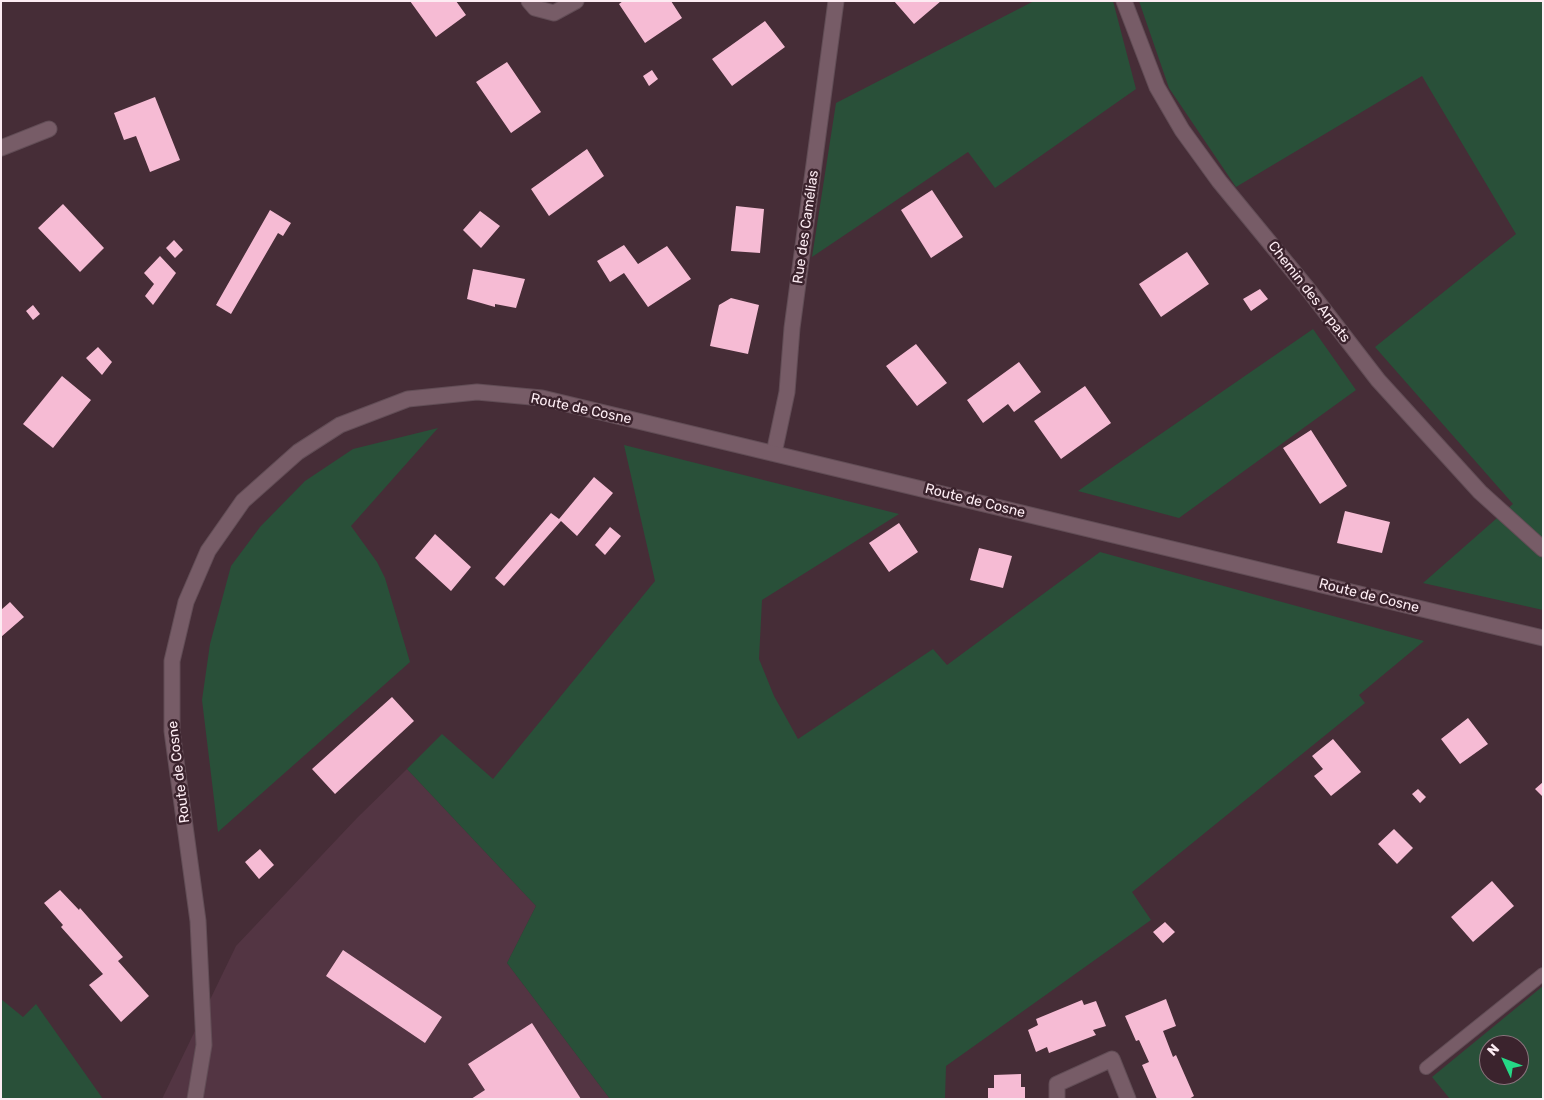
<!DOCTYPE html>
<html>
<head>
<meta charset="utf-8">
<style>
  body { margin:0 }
  #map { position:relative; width:1544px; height:1100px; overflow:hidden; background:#462d37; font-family:Rubik,sans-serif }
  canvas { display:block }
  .frame { position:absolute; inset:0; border:2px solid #fdecf3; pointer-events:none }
  .north { position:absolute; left:1479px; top:1035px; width:50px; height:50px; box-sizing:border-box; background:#3b232d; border:1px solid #89737c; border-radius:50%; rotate:313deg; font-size:14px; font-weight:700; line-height:20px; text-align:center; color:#fdecf3 }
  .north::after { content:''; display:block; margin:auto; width:18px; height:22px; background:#25d886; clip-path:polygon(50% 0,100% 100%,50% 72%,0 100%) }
</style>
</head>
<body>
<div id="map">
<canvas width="1544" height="1100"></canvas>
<div class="frame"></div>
<div class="north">N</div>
</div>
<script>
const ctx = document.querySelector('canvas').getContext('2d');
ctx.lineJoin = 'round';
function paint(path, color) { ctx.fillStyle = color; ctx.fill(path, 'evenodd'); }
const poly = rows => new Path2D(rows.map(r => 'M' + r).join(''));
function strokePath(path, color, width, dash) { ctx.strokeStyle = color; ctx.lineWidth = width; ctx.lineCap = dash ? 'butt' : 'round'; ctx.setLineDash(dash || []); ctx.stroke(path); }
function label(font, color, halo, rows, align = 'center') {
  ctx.font = font + ' Rubik,sans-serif'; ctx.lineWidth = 5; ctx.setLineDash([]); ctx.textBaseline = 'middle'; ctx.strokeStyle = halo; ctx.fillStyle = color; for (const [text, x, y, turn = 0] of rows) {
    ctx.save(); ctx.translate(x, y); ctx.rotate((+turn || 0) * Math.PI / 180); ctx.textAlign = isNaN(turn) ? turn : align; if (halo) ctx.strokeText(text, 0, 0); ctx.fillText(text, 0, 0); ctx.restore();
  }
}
paint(poly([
  [407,769,536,906,507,963,610,1099,162,1099,236,946,357,818]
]), '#533543');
paint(poly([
  [1034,1,1113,1,1136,89,995,188,968,152,812,257,836,103],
  [1139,1,1543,1,1543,610,1423,583,1513,504,1375,347,1516,234,1422,76,1236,187,1169,88],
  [1313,329,1356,390,1179,518,1078,491],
  [438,428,351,526,377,562,385,578,410,662,218,832,202,700,210,644,231,566,260,527,305,481,353,449],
  [624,445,899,514,762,600,759,659,774,696,798,739,933,649,947,665,1100,552,1424,641,1359,695,1365,703,1132,892,1151,920,946,1066,945,1099,610,1099,507,963,536,906,407,769,442,734,493,779,655,581],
  [1543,986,1543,1099,1450,1099,1432,1077],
  [1489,1045,1519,1045,1519,1075,1489,1075],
  [1,999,23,1017,36,1004,103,1099,1,1099]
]), '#295039');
paint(poly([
  [410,1,456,1,466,15,436,37],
  [623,1,671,1,682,18,645,43,619,4],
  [894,1,941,1,914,24],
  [765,21,785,47,732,86,712,59],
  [507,62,541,112,511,133,476,82],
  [652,70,658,79,649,86,643,76],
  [155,97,180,160,150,172,136,136,124,140,114,113],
  [587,149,604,176,549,216,531,189],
  [932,190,963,237,931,258,901,210],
  [63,204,104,248,80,272,38,228],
  [736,206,764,209,760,253,731,251],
  [270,210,291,223,283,236,278,233,231,314,216,305],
  [480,211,500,226,481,248,463,230],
  [174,240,183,250,175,258,166,248],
  [624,245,638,264,667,246,691,279,648,307,624,273,610,282,597,261],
  [1187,252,1209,284,1161,317,1139,284],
  [160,256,176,273,153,305,145,296,154,284,144,273],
  [473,269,525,279,516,308,495,304,495,307,467,299],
  [1260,289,1268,299,1251,311,1243,299],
  [731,298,759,305,748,354,710,346,719,305],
  [33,305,40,314,33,320,26,311],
  [916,344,947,383,917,406,886,366],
  [98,347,112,362,102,375,86,358],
  [1019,362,1041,392,1014,412,1008,404,983,423,967,400],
  [62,376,91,400,53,448,23,424],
  [1085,386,1111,423,1061,459,1034,421],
  [1311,430,1347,486,1320,504,1283,448],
  [594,477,613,493,577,536,561,521,504,586,495,578,551,513,559,519],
  [1345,511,1390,522,1382,553,1337,543],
  [899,523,918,552,889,572,869,543],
  [610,527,621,536,605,555,595,545],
  [435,534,471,567,451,591,415,558],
  [979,548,1012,556,1003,588,970,580],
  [10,602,24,617,1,637,1,610],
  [392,697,414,721,335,794,312,769],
  [1468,718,1488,744,1460,764,1441,739],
  [1333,739,1361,772,1331,796,1314,776,1323,769,1312,756],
  [1543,782,1543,797,1535,789],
  [1418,789,1426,797,1420,803,1412,794],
  [1394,829,1413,848,1397,864,1378,844],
  [260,849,274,865,259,879,245,862],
  [1492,881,1514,906,1473,942,1451,917],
  [60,890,79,910,80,908,123,957,118,961,149,996,121,1022,89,985,103,974,61,927,63,925,44,903],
  [1165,922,1175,932,1163,943,1153,932],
  [343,950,442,1017,425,1043,326,976],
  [1166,999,1176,1026,1163,1031,1173,1057,1176,1055,1194,1096,1189,1099,1157,1099,1142,1065,1149,1062,1139,1040,1136,1041,1125,1016],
  [1082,1000,1084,1005,1096,1001,1106,1026,1093,1030,1096,1035,1049,1053,1047,1047,1036,1052,1028,1030,1038,1025,1036,1019],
  [532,1023,581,1099,471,1099,485,1090,468,1064],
  [1021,1074,1021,1087,1025,1087,1025,1099,988,1099,988,1088,994,1088,994,1075]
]), '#f6bbd4');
const lane = poly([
  [1426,1068,1543,974]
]);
const street = poly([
  [529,1,535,8,554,13,576,1],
  [1124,1,1157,87,1182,130,1219,181,1307,288,1378,380,1480,492,1543,549],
  [1,148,49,129],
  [774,453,787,392,792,328,836,1],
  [1057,1099,1057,1084,1112,1059,1128,1099]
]);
const secondary = poly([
  [195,1099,204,1045,198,921,172,731,172,661,186,602,208,551,243,501,298,452,340,425,408,399,477,392,542,398,1543,638]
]);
strokePath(lane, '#624d56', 14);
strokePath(street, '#624d56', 17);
strokePath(secondary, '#624d56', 17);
strokePath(lane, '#775c67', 12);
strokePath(street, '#775c67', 15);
strokePath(secondary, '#775c67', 15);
label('14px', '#fdecf3', '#3b232d', [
  ["Rue des Camélias",806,227,-82],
  ["Chemin des Arpats",1309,292,52],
  ["Route de Cosne",581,409,12],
  ["Route de Cosne",975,501,14],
  ["Route de Cosne",1369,596,14],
  ["Route de Cosne",179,772,-97]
]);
</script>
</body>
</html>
